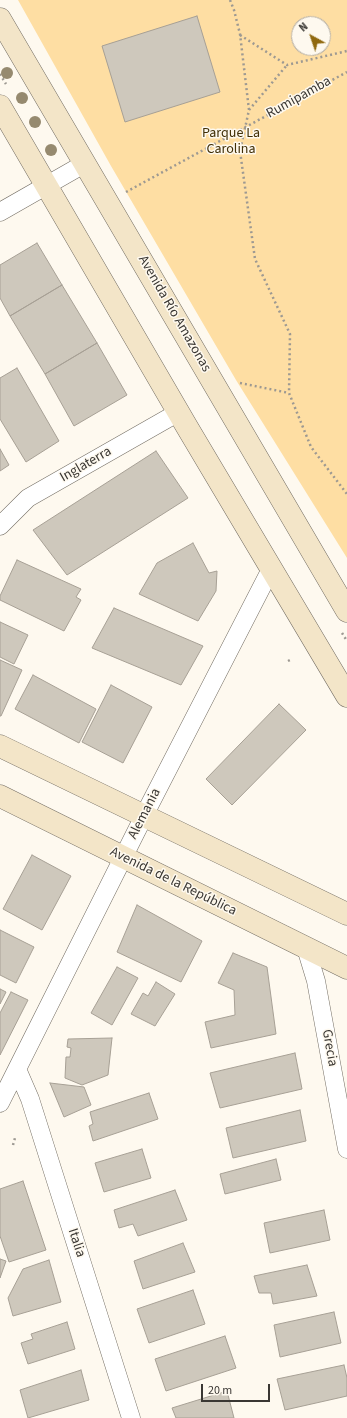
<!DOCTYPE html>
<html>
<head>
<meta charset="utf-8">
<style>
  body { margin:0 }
  #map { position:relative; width:347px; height:1418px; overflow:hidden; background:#fef9ef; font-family:"Source Sans 3",sans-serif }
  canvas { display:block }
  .north { position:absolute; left:291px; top:16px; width:40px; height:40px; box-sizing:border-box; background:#fef9ef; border:1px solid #b0aba4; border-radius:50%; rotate:320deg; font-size:11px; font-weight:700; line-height:16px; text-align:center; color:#3a3733 }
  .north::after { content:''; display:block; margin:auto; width:14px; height:18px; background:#90690f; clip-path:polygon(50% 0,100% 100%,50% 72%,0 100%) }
  .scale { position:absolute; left:201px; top:1384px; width:69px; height:18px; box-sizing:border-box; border:2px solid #3a3733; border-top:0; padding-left:5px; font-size:12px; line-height:14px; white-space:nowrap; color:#3a3733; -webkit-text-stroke:3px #fef9ef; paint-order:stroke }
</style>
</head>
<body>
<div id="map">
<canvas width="347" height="1418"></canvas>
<div class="north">N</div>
<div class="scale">20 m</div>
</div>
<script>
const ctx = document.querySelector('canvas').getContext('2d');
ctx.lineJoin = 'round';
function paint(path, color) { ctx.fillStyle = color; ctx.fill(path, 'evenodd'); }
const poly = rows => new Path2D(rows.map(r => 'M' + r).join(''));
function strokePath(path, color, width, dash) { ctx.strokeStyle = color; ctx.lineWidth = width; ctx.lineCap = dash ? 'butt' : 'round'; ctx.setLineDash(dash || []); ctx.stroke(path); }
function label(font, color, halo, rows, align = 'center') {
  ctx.font = font + ' "Source Sans 3",sans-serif'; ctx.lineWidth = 3; ctx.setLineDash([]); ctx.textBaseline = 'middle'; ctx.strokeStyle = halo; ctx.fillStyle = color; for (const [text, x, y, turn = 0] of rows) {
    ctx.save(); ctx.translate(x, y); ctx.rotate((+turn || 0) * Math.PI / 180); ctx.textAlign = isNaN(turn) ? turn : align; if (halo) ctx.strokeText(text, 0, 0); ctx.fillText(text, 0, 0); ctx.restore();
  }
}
paint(poly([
  [18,0,347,0,347,558,236,380,111,166],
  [299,24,323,24,323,48,299,48]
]), '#fedea3');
const building = poly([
  [197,16,220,92,125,122,102,46,197,16],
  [37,243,62,285,10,316,0,298,0,265,37,243],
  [62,285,97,343,45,374,10,316,62,285],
  [97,343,127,395,74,426,45,374,97,343],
  [17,368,59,441,26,462,0,419,0,378,17,368],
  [0,449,9,465,0,471,0,449],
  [156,451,188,498,67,575,33,530,156,451],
  [193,543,209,573,217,571,216,591,198,621,139,594,157,563,193,543],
  [17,560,81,589,76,597,81,600,64,631,0,600,0,596,17,560],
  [114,608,203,646,181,685,92,648,114,608],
  [0,622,28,635,14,664,0,657,0,622],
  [0,660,22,670,1,716,0,716,0,660],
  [33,675,96,709,79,743,15,709,33,675],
  [111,685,152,707,123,763,82,742,111,685],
  [279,704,306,730,232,805,206,779,279,704],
  [32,855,71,876,42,930,3,909,32,855],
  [137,905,202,941,181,982,117,952,137,905],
  [0,930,34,947,16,983,0,975,0,930],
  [233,953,267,967,276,1034,211,1048,205,1022,235,1015,234,990,218,983,233,953],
  [117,967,138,978,112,1025,91,1013,117,967],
  [156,982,175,994,155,1026,131,1014,143,993,148,996,156,982],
  [0,989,6,992,0,1004,0,989],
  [11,992,28,1000,0,1055,0,1013,11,992],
  [112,1038,108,1075,82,1085,65,1078,66,1057,70,1057,71,1048,67,1047,68,1039,112,1038],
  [295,1053,302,1089,220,1108,210,1073,295,1053],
  [50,1083,84,1087,91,1105,64,1117,50,1083],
  [149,1093,158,1119,93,1141,89,1126,93,1124,90,1112,149,1093],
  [300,1110,306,1141,233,1158,226,1128,300,1110],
  [142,1149,151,1178,104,1192,95,1163,142,1149],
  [276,1159,281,1180,225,1194,220,1174,276,1159],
  [23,1181,46,1250,9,1262,0,1236,0,1189,23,1181],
  [175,1190,187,1220,138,1236,133,1224,119,1228,114,1210,175,1190],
  [324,1210,330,1240,270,1253,264,1223,324,1210],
  [183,1243,195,1272,143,1289,134,1261,183,1243],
  [0,1259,6,1261,0,1278,0,1259],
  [49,1260,61,1302,13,1316,8,1298,23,1269,49,1260],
  [307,1265,317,1296,273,1304,271,1293,259,1293,254,1276,307,1265],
  [193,1290,205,1324,149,1343,137,1309,193,1290],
  [334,1312,341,1343,280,1357,274,1325,334,1312],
  [67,1322,75,1349,28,1364,21,1343,33,1339,31,1334,67,1322],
  [225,1336,236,1368,166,1391,155,1359,225,1336],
  [344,1365,347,1378,347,1396,285,1410,277,1379,344,1365],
  [81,1370,89,1400,28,1418,20,1390,81,1370],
  [227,1391,234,1418,176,1418,172,1408,227,1391]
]);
paint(building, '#cec8bc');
strokePath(building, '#a7a095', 1);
const minor = poly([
  [0,212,84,164],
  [0,526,28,498,179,412],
  [306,948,316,981,347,1149],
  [17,1069,30,1099,131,1418],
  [0,1103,150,804,271,569]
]);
const secondary = poly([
  [0,19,347,611],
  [0,106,187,427,347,696],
  [0,746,347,914],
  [0,796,347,968]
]);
strokePath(minor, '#736d63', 19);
strokePath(secondary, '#736d63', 23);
strokePath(poly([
  [230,0,234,10,240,34,249,110,240,151,255,259,290,334,289,393,311,447,347,494],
  [240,35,287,65,347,51],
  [0,74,6,84],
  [249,110,287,65],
  [126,192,347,72],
  [240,383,289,393],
  [342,633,347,641],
  [288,661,292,659],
  [13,1145,15,1138]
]), '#9d9992', 2.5, [2, 3]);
strokePath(minor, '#fff', 18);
strokePath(secondary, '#f3e5c8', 22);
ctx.fillStyle = '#968a6f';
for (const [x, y] of [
  [7,73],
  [22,98],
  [35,122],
  [51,150]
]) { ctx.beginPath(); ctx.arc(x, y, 6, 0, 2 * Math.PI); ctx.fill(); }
label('14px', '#3a3733', '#fef9ef', [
  ["Rumipamba",299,98,-29],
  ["Avenida Río Amazonas",174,314,60],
  ["Inglaterra",86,465,-30],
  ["Alemania",145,814,-63],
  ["Avenida de la República",173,882,26],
  ["Grecia",329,1048,80],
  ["Italia",76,1243,72]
]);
label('14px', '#412f06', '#fef9ef', [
  ["Parque La",231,134],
  ["Carolina",231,150]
]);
</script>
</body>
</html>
